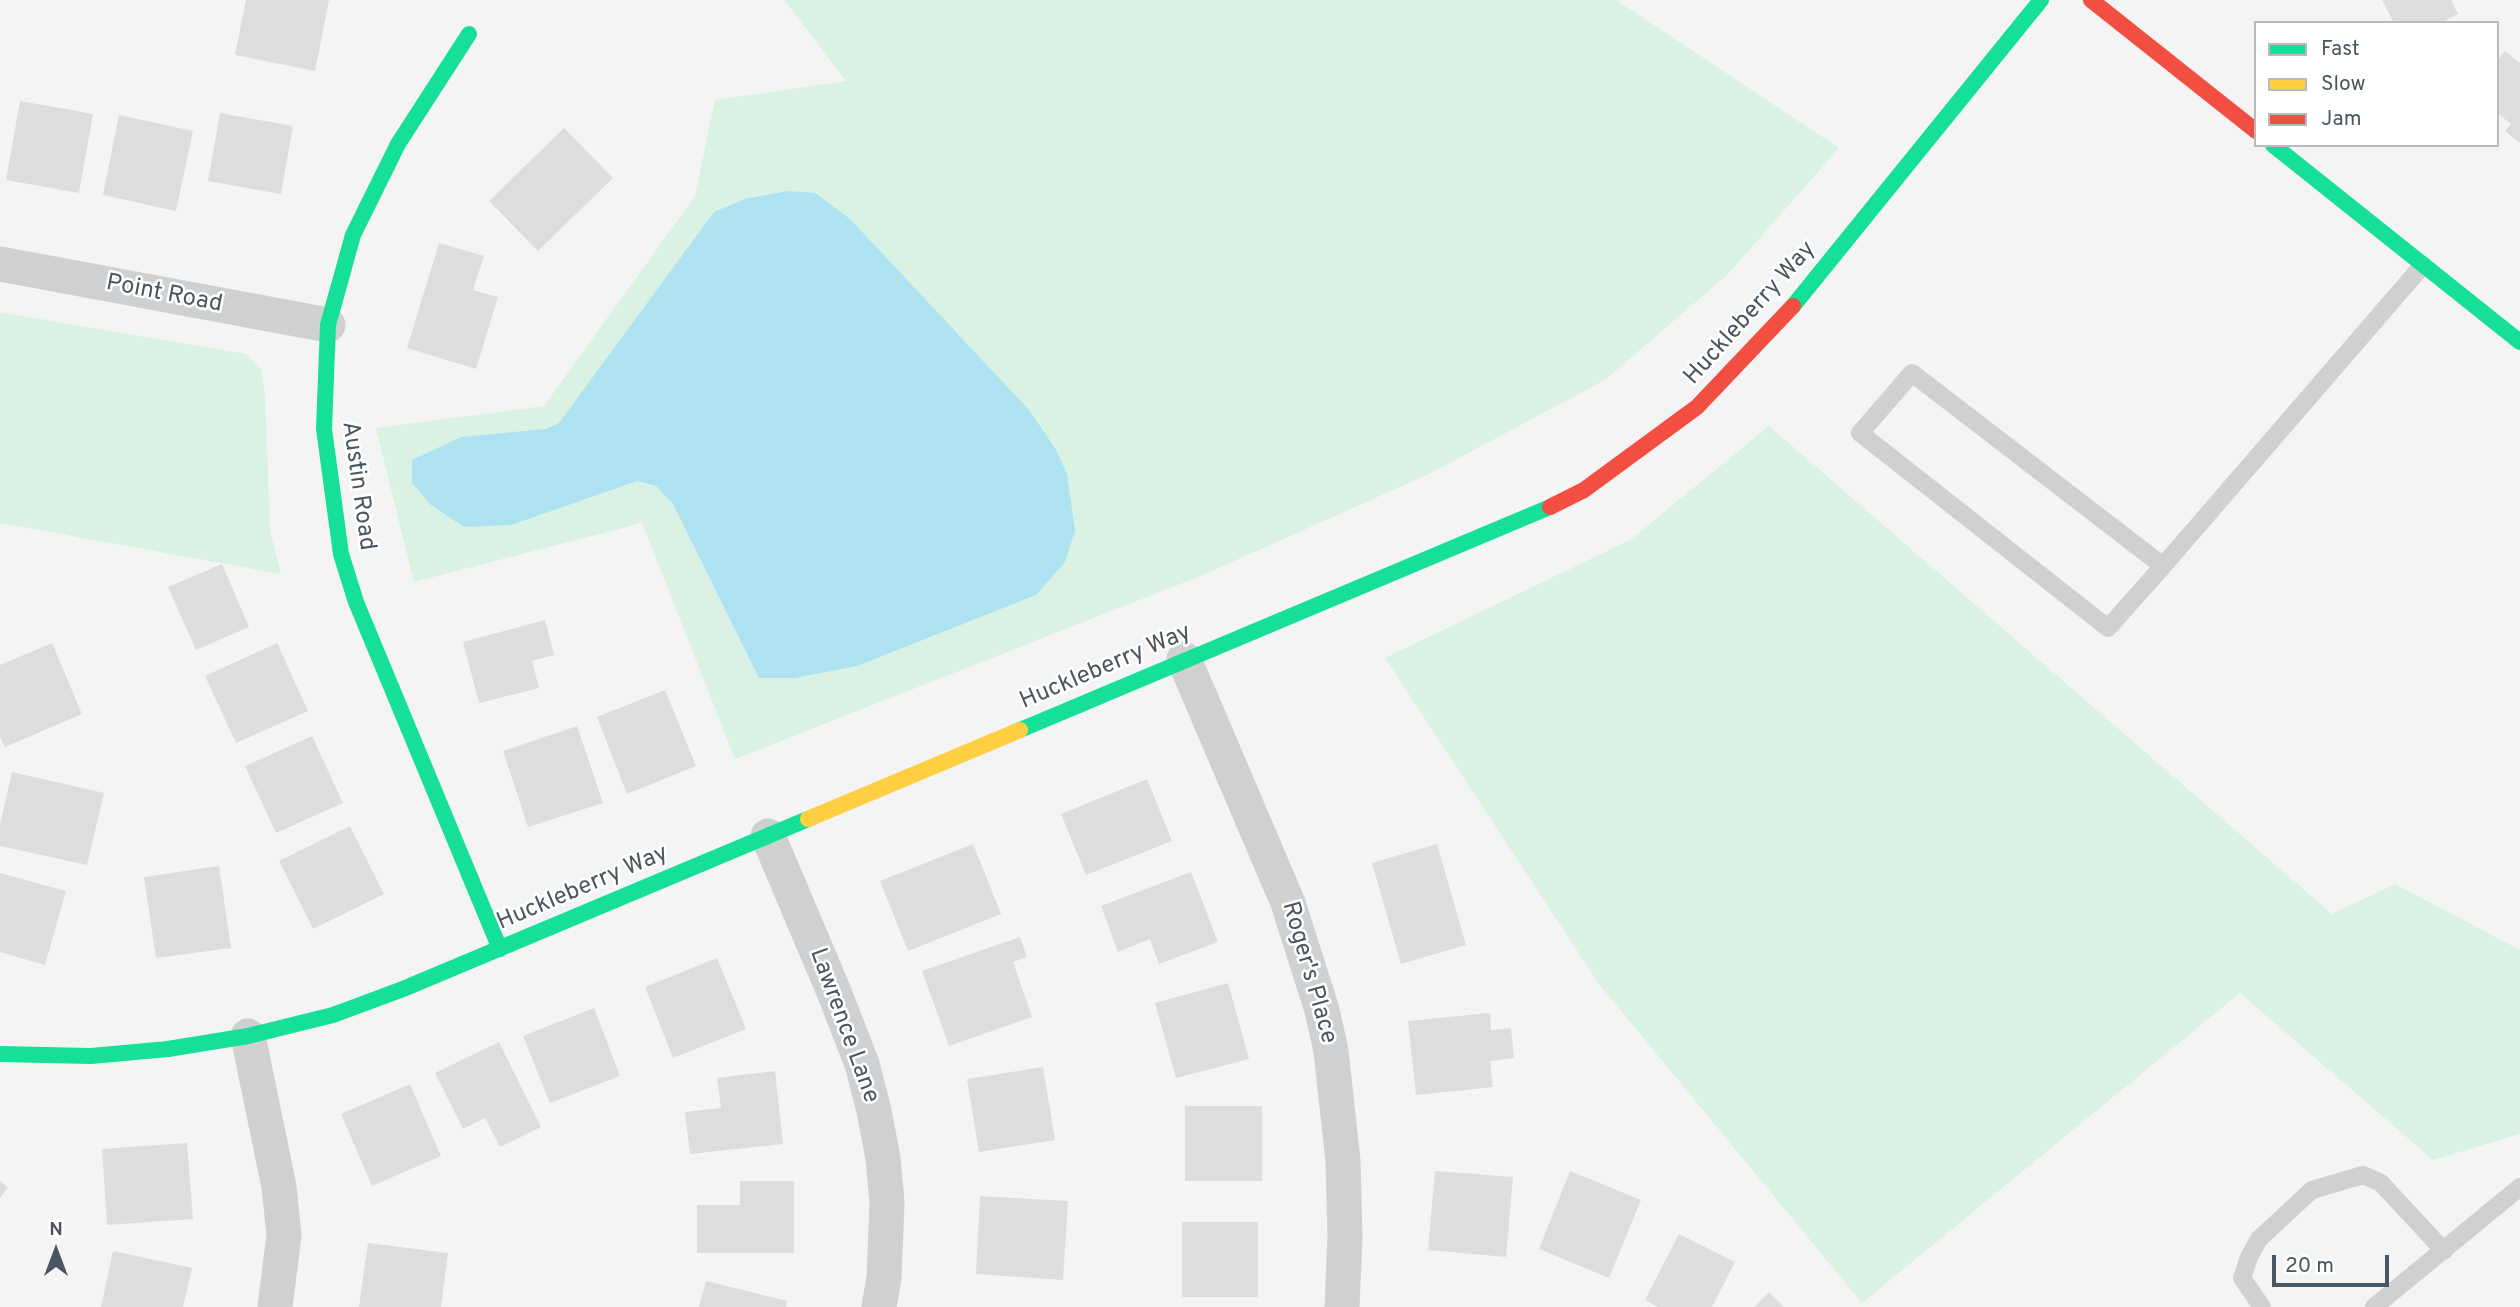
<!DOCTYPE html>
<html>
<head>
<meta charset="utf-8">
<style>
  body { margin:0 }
  #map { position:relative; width:2520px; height:1307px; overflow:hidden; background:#f4f4f4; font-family:Overpass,sans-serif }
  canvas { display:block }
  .legend { position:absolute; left:2254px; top:21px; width:245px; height:126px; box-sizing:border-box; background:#fff; border:2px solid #b7bbc0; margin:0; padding:9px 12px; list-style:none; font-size:21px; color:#4a5661 }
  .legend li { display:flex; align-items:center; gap:14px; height:35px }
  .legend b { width:35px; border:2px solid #b7bbc0 }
  .north { position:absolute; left:21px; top:1216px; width:70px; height:70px; -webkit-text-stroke:5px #fff; paint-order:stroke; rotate:0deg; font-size:19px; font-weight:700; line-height:28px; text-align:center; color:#4a5661 }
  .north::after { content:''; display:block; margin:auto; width:24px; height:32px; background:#4a5661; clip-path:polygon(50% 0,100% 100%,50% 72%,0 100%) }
  .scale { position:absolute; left:2272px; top:1255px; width:117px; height:32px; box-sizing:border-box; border:4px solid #4a5661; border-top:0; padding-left:9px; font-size:21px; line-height:24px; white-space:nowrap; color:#4a5661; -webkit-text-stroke:5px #fff; paint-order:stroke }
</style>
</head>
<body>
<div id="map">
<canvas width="2520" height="1307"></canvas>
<ul class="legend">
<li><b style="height:9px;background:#16e098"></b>Fast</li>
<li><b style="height:9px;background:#ffcf43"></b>Slow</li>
<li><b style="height:9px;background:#f24e42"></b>Jam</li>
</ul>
<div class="north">N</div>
<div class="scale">20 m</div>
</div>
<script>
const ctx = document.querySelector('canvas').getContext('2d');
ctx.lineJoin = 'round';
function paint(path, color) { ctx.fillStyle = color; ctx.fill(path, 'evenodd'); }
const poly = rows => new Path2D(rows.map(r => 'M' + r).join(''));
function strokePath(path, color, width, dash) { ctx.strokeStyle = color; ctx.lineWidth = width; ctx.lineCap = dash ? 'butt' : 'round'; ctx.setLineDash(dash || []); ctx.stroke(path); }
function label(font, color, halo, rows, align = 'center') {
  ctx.font = font + ' Overpass,sans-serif'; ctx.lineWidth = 5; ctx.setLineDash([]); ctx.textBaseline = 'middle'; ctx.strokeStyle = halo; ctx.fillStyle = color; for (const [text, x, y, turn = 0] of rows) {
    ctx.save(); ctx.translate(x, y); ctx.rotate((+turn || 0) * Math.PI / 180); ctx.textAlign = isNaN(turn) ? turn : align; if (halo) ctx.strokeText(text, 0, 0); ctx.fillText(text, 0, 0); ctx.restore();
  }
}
paint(poly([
  [784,0,1616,0,1839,148,1727,275,1605,380,1431,473,1203,575,735,759,642,523,414,582,376,428,544,406,695,196,715,100,846,81],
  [0,312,246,354,261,369,265,393,270,531,281,574,0,523],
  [1769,426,2332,914,2395,884,2520,950,2520,1134,2433,1160,2240,993,1862,1303,1599,984,1385,658,1630,540]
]), '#d9f2e3');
paint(poly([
  [788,191,815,193,850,219,1029,410,1055,448,1067,474,1075,531,1065,562,1036,595,857,666,795,678,759,678,673,504,656,486,637,481,511,525,464,527,431,505,412,483,412,460,461,437,546,429,559,423,714,212,745,199]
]), '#aee2f0');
paint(poly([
  [246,0,329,0,315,71,235,55],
  [2382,0,2451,0,2458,14,2441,23,2394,23],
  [2505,51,2520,63,2520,143,2505,131,2511,124,2497,113,2497,61],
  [20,101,93,114,79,193,6,180],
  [220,113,293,126,281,194,208,181],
  [119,115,193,131,176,211,103,195],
  [564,128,613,178,538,251,489,201],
  [439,243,484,256,473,290,498,297,476,369,407,348],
  [222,564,249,627,196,650,168,587],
  [545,620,554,655,532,661,539,688,479,703,463,642],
  [52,643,82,714,5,747,0,737,0,665],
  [277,643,308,711,236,743,205,676],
  [665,690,696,766,627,794,597,717],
  [577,726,603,803,528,827,503,751],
  [312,736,343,803,276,833,245,766],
  [12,772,104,793,87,865,0,846,0,825],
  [1147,779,1172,841,1086,875,1061,814],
  [350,826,384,894,313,929,279,861],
  [973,844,1001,914,908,951,880,881],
  [1437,844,1466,945,1401,964,1372,863],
  [219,866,231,948,156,958,144,877],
  [1191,872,1218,942,1159,964,1150,939,1118,952,1101,906],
  [0,873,66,891,45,965,0,952],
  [1020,937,1027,957,1013,962,1032,1017,949,1046,922,971],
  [717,958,746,1029,673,1058,645,987],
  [1228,983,1249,1059,1176,1078,1155,1003],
  [594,1008,620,1076,550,1103,523,1036],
  [1490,1013,1491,1030,1511,1028,1514,1058,1490,1061,1493,1087,1416,1095,1408,1021],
  [499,1042,541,1127,500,1147,485,1118,463,1129,435,1073],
  [1043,1067,1055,1140,979,1152,967,1079],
  [775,1071,783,1144,690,1154,685,1112,721,1108,717,1078],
  [410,1084,441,1156,372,1186,341,1114],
  [1185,1106,1262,1106,1262,1181,1185,1181],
  [187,1143,193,1219,107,1225,102,1149],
  [1435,1171,1513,1177,1506,1257,1428,1250],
  [1570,1171,1641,1200,1609,1278,1539,1249],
  [0,1181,8,1187,0,1198],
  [740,1181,794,1181,794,1253,697,1253,697,1205,740,1205],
  [980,1196,1068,1201,1063,1280,976,1274],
  [1182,1222,1258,1222,1258,1297,1182,1297],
  [1679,1234,1735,1262,1712,1307,1658,1307,1645,1300],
  [368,1243,448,1253,441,1307,359,1307],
  [113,1251,192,1268,183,1307,101,1307],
  [706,1281,787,1301,786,1307,699,1307],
  [1769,1292,1784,1307,1754,1307]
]), '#ddddde');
strokePath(poly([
  [2163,566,1912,373,1860,433,2108,628,2163,566,2423,265],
  [2262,1307,2242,1278,2249,1257,2259,1239,2312,1190,2363,1175,2381,1183,2444,1251],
  [2374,1307,2520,1187]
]), '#ced0d2', 18);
strokePath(poly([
  [0,264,328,325],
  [1184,659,1288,903,1322,1010,1331,1051,1343,1161,1345,1237,1342,1307],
  [768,836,834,992,862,1064,874,1111,883,1158,887,1202,884,1278,879,1307],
  [248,1036,279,1187,284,1235,275,1307]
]), '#ced0d2', 35);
strokePath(poly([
  [469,34,398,144,353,235,328,325,324,429,341,554,356,602,500,949],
  [2273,145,2520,342],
  [1793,306,2041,0],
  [1020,730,1550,507],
  [0,1054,91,1056,168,1049,248,1036,333,1015,403,989,808,819]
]), '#16e098', 16);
strokePath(poly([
  [808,819,1020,730]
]), '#ffcf43', 16);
strokePath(poly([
  [2091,0,2256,131],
  [1550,507,1584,490,1697,407,1793,306]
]), '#f24e42', 16);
label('24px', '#4a5661', '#fff', [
  ["Point Road",164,295,11],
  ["Huckleberry Way",1751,314,-48],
  ["Austin Road",357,486,82],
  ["Huckleberry Way",1106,668,-23],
  ["Huckleberry Way",583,889,-23],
  ["Roger's Place",1308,973,74],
  ["Lawrence Lane",843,1026,70]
]);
</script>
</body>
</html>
